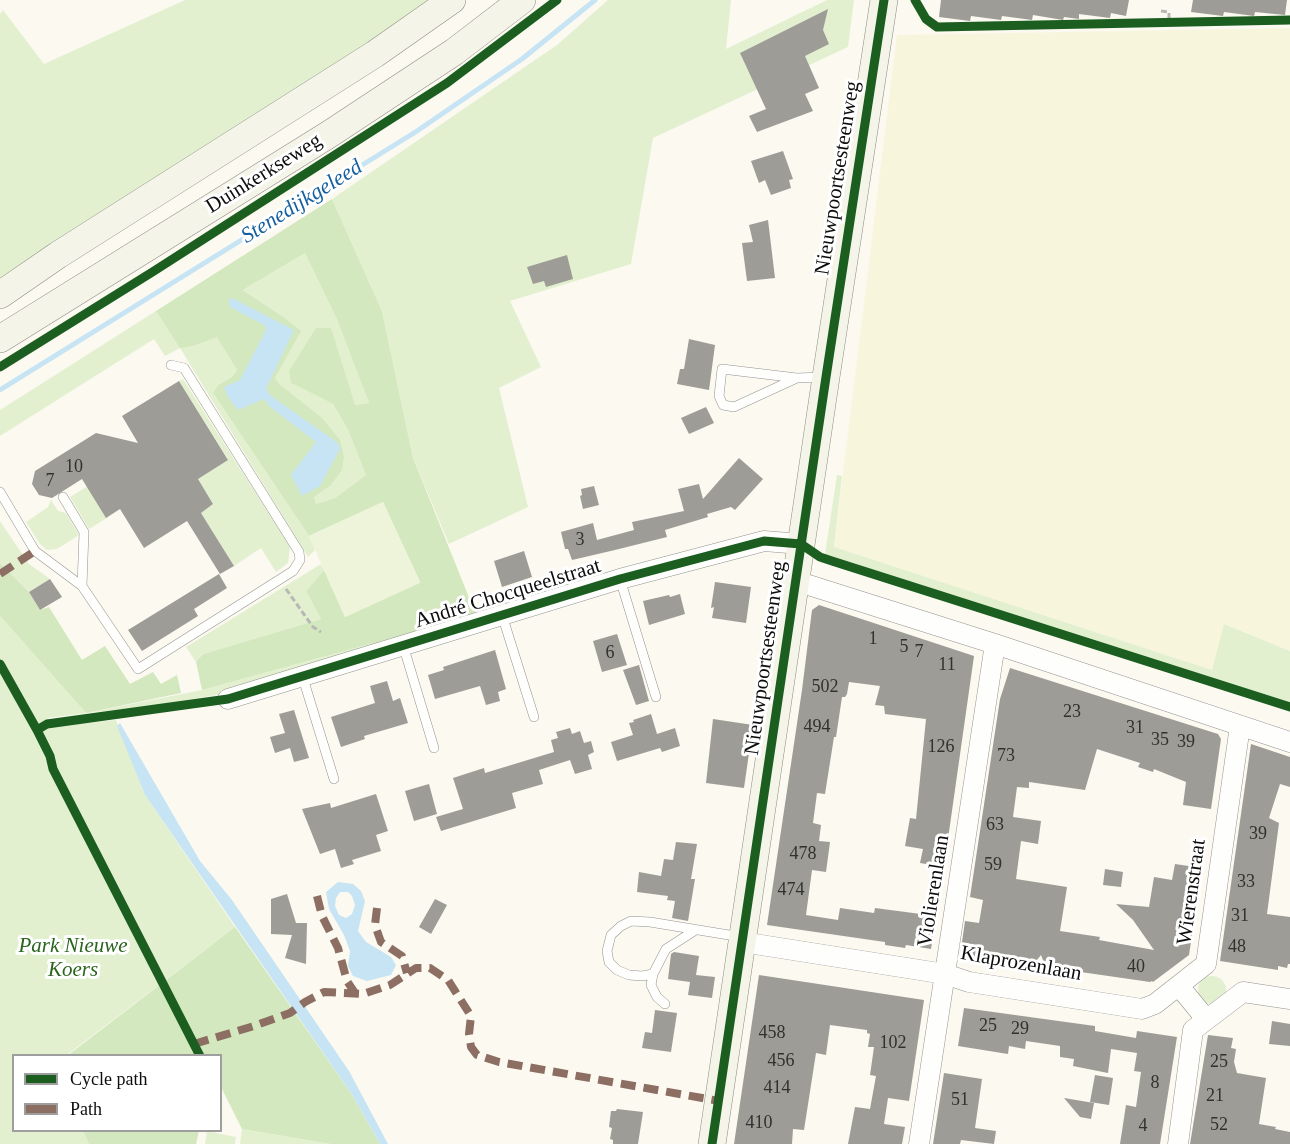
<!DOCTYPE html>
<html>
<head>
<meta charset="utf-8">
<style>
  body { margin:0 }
  #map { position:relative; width:1290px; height:1144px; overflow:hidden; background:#fbf9f0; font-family:"Times New Roman",serif }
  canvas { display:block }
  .legend { position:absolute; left:12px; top:1054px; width:210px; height:78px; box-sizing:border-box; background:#fff; border:2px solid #9e9e9e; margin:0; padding:8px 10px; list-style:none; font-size:18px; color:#0d0d0d }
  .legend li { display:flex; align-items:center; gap:12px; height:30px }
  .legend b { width:30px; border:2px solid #9e9e9e }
</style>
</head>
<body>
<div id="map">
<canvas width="1290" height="1144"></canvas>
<ul class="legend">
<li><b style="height:8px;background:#1b5e20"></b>Cycle path</li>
<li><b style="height:8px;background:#8d6e63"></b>Path</li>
</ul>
</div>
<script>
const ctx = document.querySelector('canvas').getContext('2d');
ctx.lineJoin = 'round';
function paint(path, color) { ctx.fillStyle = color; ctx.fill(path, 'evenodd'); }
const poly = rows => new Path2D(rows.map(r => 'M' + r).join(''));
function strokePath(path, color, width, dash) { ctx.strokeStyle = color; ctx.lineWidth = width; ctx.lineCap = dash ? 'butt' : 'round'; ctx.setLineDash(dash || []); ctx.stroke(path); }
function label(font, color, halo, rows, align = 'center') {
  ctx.font = font + ' "Times New Roman",serif'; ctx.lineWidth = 6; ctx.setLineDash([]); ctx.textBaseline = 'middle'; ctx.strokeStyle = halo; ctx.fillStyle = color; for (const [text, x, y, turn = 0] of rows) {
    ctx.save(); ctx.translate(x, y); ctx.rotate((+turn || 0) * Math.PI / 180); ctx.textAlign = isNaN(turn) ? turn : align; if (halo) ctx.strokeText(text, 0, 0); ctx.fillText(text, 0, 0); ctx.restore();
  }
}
paint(poly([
  [1290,28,1290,651,1225,624,1212,670,834,547,897,35]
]), '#f8f5dd');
paint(poly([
  [185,0,434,0,0,279,0,14,3,10,44,64],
  [608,0,731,0,726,49,827,0,854,0,848,47,653,138,631,264,510,301,541,367,499,388,528,507,449,544,413,458,382,311,332,199,557,45],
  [305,253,337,318,369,403,355,405,291,383,333,404,348,430,366,475,335,498,316,504,314,497,330,486,275,378,282,316,243,290],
  [156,311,180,347,193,346,217,336,237,370,232,377,218,385,213,393,309,536,315,550,308,557,180,348,165,356,154,339,0,436,0,410],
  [183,379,290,547,288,563,276,572,261,548,234,566,201,513,213,504,198,479,228,459,179,381],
  [837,475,842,476,834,547,1212,670,1224,624,1290,651,1290,704,825,554],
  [88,486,107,518,89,529,70,497],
  [51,500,58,511,66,513,79,535,57,549,47,550,40,544,26,522,48,507],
  [0,521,29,564,50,579,29,592,0,563],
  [321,564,324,570,306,591,321,619,203,654,196,662,186,647],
  [476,615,229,693,156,705,47,718,53,726,116,720,145,795,235,927,67,1055,14,1056,14,1130,83,1131,89,1144,0,1144,0,616,86,713,202,690],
  '1198 990a14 14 0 1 1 28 0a14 14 0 1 1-28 0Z',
  [242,1129,331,1144,240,1144],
  [207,1131,236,1137,235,1144,205,1144]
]), '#e3f0d0');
paint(poly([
  [332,199,382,311,413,458,476,615,202,690,196,662,203,654,321,619,306,591,324,570,345,617,420,582,383,502,309,536,213,393,218,385,232,377,237,370,217,337,193,346,180,348,156,311],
  [305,253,337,319,369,403,355,405,331,328,316,328,289,371,291,383,333,404,348,430,366,475,335,498,316,504,314,497,330,486,342,470,344,457,340,440,322,418,279,384,275,378,301,331,282,316,243,290],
  [0,563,29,592,40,610,49,607,82,660,105,646,130,684,153,672,161,684,177,675,181,693,86,713,0,616],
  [235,927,353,1096,380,1144,331,1144,242,1129,221,1087,220,1056,67,1056],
  [83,1131,199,1131,196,1144,89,1144]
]), '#d3e8be');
paint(poly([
  [383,502,420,583,345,617,309,536]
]), '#edf4da');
paint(poly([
  [232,298,294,330,266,389,271,396,338,443,340,449,320,486,302,496,291,475,316,442,269,406,264,399,238,410,228,397,224,387,240,380,266,330,264,325,230,307,229,299],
  [120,723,200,861,232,900,349,1071,388,1144,380,1144,353,1096,145,795,117,726],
  [338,882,353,884,361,891,365,901,358,931,366,942,391,957,396,965,391,975,367,981,353,976,348,966,350,951,344,935,329,909,326,892],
  [340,892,348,892,352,896,355,905,352,914,346,918,339,915,335,906,336,898]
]), '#c7e4f4');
strokePath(poly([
  [0,390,417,131,522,59,595,0]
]), '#c7e4f4', 5);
paint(poly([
  [941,0,1129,0,1126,16,1111,13,1110,18,1079,14,1079,19,1064,17,1063,20,1033,15,1032,20,1002,16,1001,20,971,16,970,21,939,17],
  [1193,0,1287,0,1285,15,1255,12,1254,16,1224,12,1223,16,1191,12],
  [828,9,823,30,829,44,805,56,819,88,805,94,813,111,757,132,749,116,766,109,740,53],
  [783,151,793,179,789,180,791,188,771,195,765,180,759,183,751,161],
  [768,220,775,278,747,281,742,243,753,242,749,225],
  [567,255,573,279,546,287,544,281,533,284,527,267],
  [689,339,715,345,709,390,677,384,680,369,684,369],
  [179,381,228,460,198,479,213,504,201,513,234,566,220,574,187,521,144,548,120,509,106,518,82,479,52,498,39,495,32,484,35,471,96,433,138,443,122,416],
  [706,407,714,423,689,434,681,418],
  [739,458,763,479,735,510,731,507,707,514,708,517,665,530,667,537,615,550,572,560,568,549,565,549,561,532,593,523,597,540,634,530,632,522,684,511,678,489,699,484,703,499],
  [594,486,599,505,583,509,580,496,582,495,581,489],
  [524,551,532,577,502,587,494,561],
  [219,574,227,588,194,609,198,616,142,651,128,630],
  [50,579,62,597,40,610,29,592],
  [715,582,751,587,746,623,712,618,714,607,711,608],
  [680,594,685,614,649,625,643,601,669,595,670,597],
  [819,605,974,656,944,867,920,863,923,849,905,846,910,818,916,819,926,719,885,714,884,706,875,705,880,686,849,682,847,694,845,697,842,697,836,737,834,737,825,794,817,793,813,823,821,825,819,841,830,842,826,872,812,870,806,915,838,920,840,908,874,913,875,908,936,916,931,949,906,945,905,948,885,945,885,942,767,925,802,690,812,610],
  [617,634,627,665,602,672,593,641],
  [495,650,506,689,498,692,500,701,486,705,480,686,435,699,428,675,444,670,443,667],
  [639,665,649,701,636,705,623,670],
  [1010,668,1218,734,1221,739,1211,809,1183,805,1186,782,1154,769,1153,772,1138,767,1140,763,1097,749,1085,790,1029,782,1029,788,1017,787,1013,817,1041,821,1038,844,1021,841,1016,879,1067,887,1060,931,1100,937,1099,940,1154,950,1133,920,1116,904,1149,907,1154,877,1172,880,1175,864,1202,868,1189,955,1153,982,1152,981,1150,982,1053,968,1048,973,1041,955,1032,966,996,959,960,956,965,921,979,923,983,900,970,897,1000,699],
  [387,681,393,701,400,698,408,723,364,736,365,739,341,747,331,717,375,703,370,686],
  [294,710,309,758,294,762,290,748,275,753,270,737,285,733,279,714],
  [651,714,657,734,675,728,680,746,662,752,660,748,617,761,611,742,633,735,629,723,634,722,633,720],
  [713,719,753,725,744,788,706,783],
  [570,728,572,734,580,731,584,743,591,741,594,752,588,755,592,769,575,774,570,760,539,770,543,784,512,793,516,808,441,831,436,817,463,809,453,778,484,768,485,773,554,752,551,740,558,738,556,732],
  [1251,744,1290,757,1290,787,1280,784,1269,818,1279,823,1267,914,1290,917,1290,964,1288,964,1287,968,1278,966,1278,970,1220,961],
  [429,784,437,814,414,821,405,791],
  [376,794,388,831,376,835,381,851,352,860,354,864,341,868,335,849,320,854,302,809,330,803,331,808],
  [676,842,697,844,691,879,695,879,688,921,672,918,675,901,667,900,668,896,637,892,639,872,661,876,664,859,673,860],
  [1105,869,1123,872,1121,887,1103,885],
  [287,894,296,923,307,923,306,964,285,958,292,935,271,934,271,899],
  [435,899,447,905,431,934,419,927],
  [674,952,699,956,696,975,715,977,712,998,688,995,690,982,668,979,671,954],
  [759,975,924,1000,909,1101,888,1098,884,1124,905,1127,902,1144,848,1144,855,1107,870,1109,876,1076,870,1075,874,1047,868,1047,870,1034,867,1033,867,1030,830,1025,826,1055,816,1053,804,1130,793,1129,792,1144,734,1144],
  [964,1008,1095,1026,1095,1031,1136,1038,1137,1031,1177,1037,1160,1144,1120,1144,1126,1105,1136,1107,1141,1072,1134,1071,1137,1053,1111,1049,1108,1073,1073,1066,1074,1059,1060,1057,1060,1046,1026,1041,1025,1049,1009,1046,1008,1054,958,1046],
  [655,1010,677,1013,671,1052,642,1048,645,1032,652,1033],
  [1272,1021,1290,1024,1290,1046,1269,1044],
  [1208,1035,1233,1038,1231,1048,1236,1049,1234,1062,1237,1073,1266,1078,1259,1124,1276,1127,1275,1129,1290,1132,1290,1144,1190,1144],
  [944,1073,982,1079,975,1128,996,1131,994,1144,961,1140,960,1144,933,1144],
  [1095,1075,1113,1078,1109,1105,1090,1102],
  [1064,1098,1094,1103,1091,1119,1080,1117],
  [617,1109,643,1112,638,1144,613,1144,613,1140,610,1139,612,1128,609,1127,611,1111,616,1111]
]), '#9e9c96');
const service = poly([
  [797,378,734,407,723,405,719,396,722,369,797,378,823,377],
  [0,492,35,551,82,586,138,669,293,571,300,560,299,552,184,368,171,365],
  [63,497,84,532,82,586],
  [620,579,656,697],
  [502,615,534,717],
  [403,645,434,748],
  [302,675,334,779],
  [653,974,642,976,629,975,617,970,609,962,607,951,611,935,621,926,631,921,650,922,741,937],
  [665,1004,657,997,651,985,653,974,666,949,694,931]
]);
const minor = poly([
  [796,581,995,644,1290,742],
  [228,699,620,579,764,541,801,544],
  [742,942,945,974,969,982,1142,1009,1155,1004,1206,964,1240,726],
  [1179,986,1206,1019],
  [919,1144,995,644],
  [1178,1144,1193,1030,1243,992,1290,999]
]);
const secondary = poly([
  [0,295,58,255,375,54,452,0],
  [0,339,328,135,454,52,522,0],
  [712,1144,826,377,884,0]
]);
strokePath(service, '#94938f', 10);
strokePath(minor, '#94938f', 21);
strokePath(secondary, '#8b8a86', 28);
strokePath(poly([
  [1161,11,1169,12,1169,23],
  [286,589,313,627,321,632]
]), '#b8b8b6', 3, [6, 3]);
strokePath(service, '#fefefd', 9);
strokePath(minor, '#fefefd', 20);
strokePath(secondary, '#f5f4e8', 27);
strokePath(poly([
  [0,574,35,551],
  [317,896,322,916,338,948,347,981,355,993],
  [377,908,375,925,381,942,402,956,407,973],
  [194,1044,254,1026,290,1013,305,1002,324,992,363,994,390,985,416,968,430,968,448,980,471,1016,469,1034,471,1047,477,1055,499,1062,719,1101]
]), '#8d6e63', 8, [15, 8]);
strokePath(poly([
  [915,0,926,19,937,27,1290,20],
  [0,367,154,271,447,83,557,0],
  [0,664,37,730,50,756,53,769,200,1056],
  [37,730,47,724,228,699,620,579,764,541,801,544,820,557,832,561,1290,707],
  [712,1144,826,377,884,0]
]), '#1b5e20', 9);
label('18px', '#31312f', null, [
  ["10",74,467],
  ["7",50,481],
  ["3",580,540],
  ["1",873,639],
  ["5",904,647],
  ["7",919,652],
  ["6",610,653],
  ["11",947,665],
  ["502",825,687],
  ["23",1072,712],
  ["494",817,727],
  ["31",1135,728],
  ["35",1160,740],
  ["39",1186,742],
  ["126",941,747],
  ["73",1006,756],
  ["63",995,825],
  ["39",1258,834],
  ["478",803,854],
  ["59",993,865],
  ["33",1246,882],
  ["474",791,890],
  ["31",1240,916],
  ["48",1237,947],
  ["40",1136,967],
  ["25",988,1026],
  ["29",1020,1029],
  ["458",772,1033],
  ["102",893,1043],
  ["456",781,1061],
  ["25",1219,1062],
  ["8",1155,1083],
  ["414",777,1088],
  ["21",1215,1096],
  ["51",960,1100],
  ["410",759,1123],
  ["52",1219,1125],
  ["4",1143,1126]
]);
label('21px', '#0d0d0d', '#fff', [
  ["Duinkerkseweg",264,174,-32],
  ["Nieuwpoortsesteenweg",838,178,-81],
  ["André Chocqueelstraat",508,594,-17],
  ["Nieuwpoortsesteenweg",766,658,-82],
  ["Violierenlaan",934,891,-81],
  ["Wierenstraat",1192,892,-82],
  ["Klaprozenlaan",1021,964,10]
]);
label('italic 21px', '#2a641d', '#fff', [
  ["Park Nieuwe",73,946],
  ["Koers",73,970]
]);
label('italic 22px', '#165f9f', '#fff', [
  ["Stenedijkgeleed",302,202,-32]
]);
</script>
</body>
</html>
